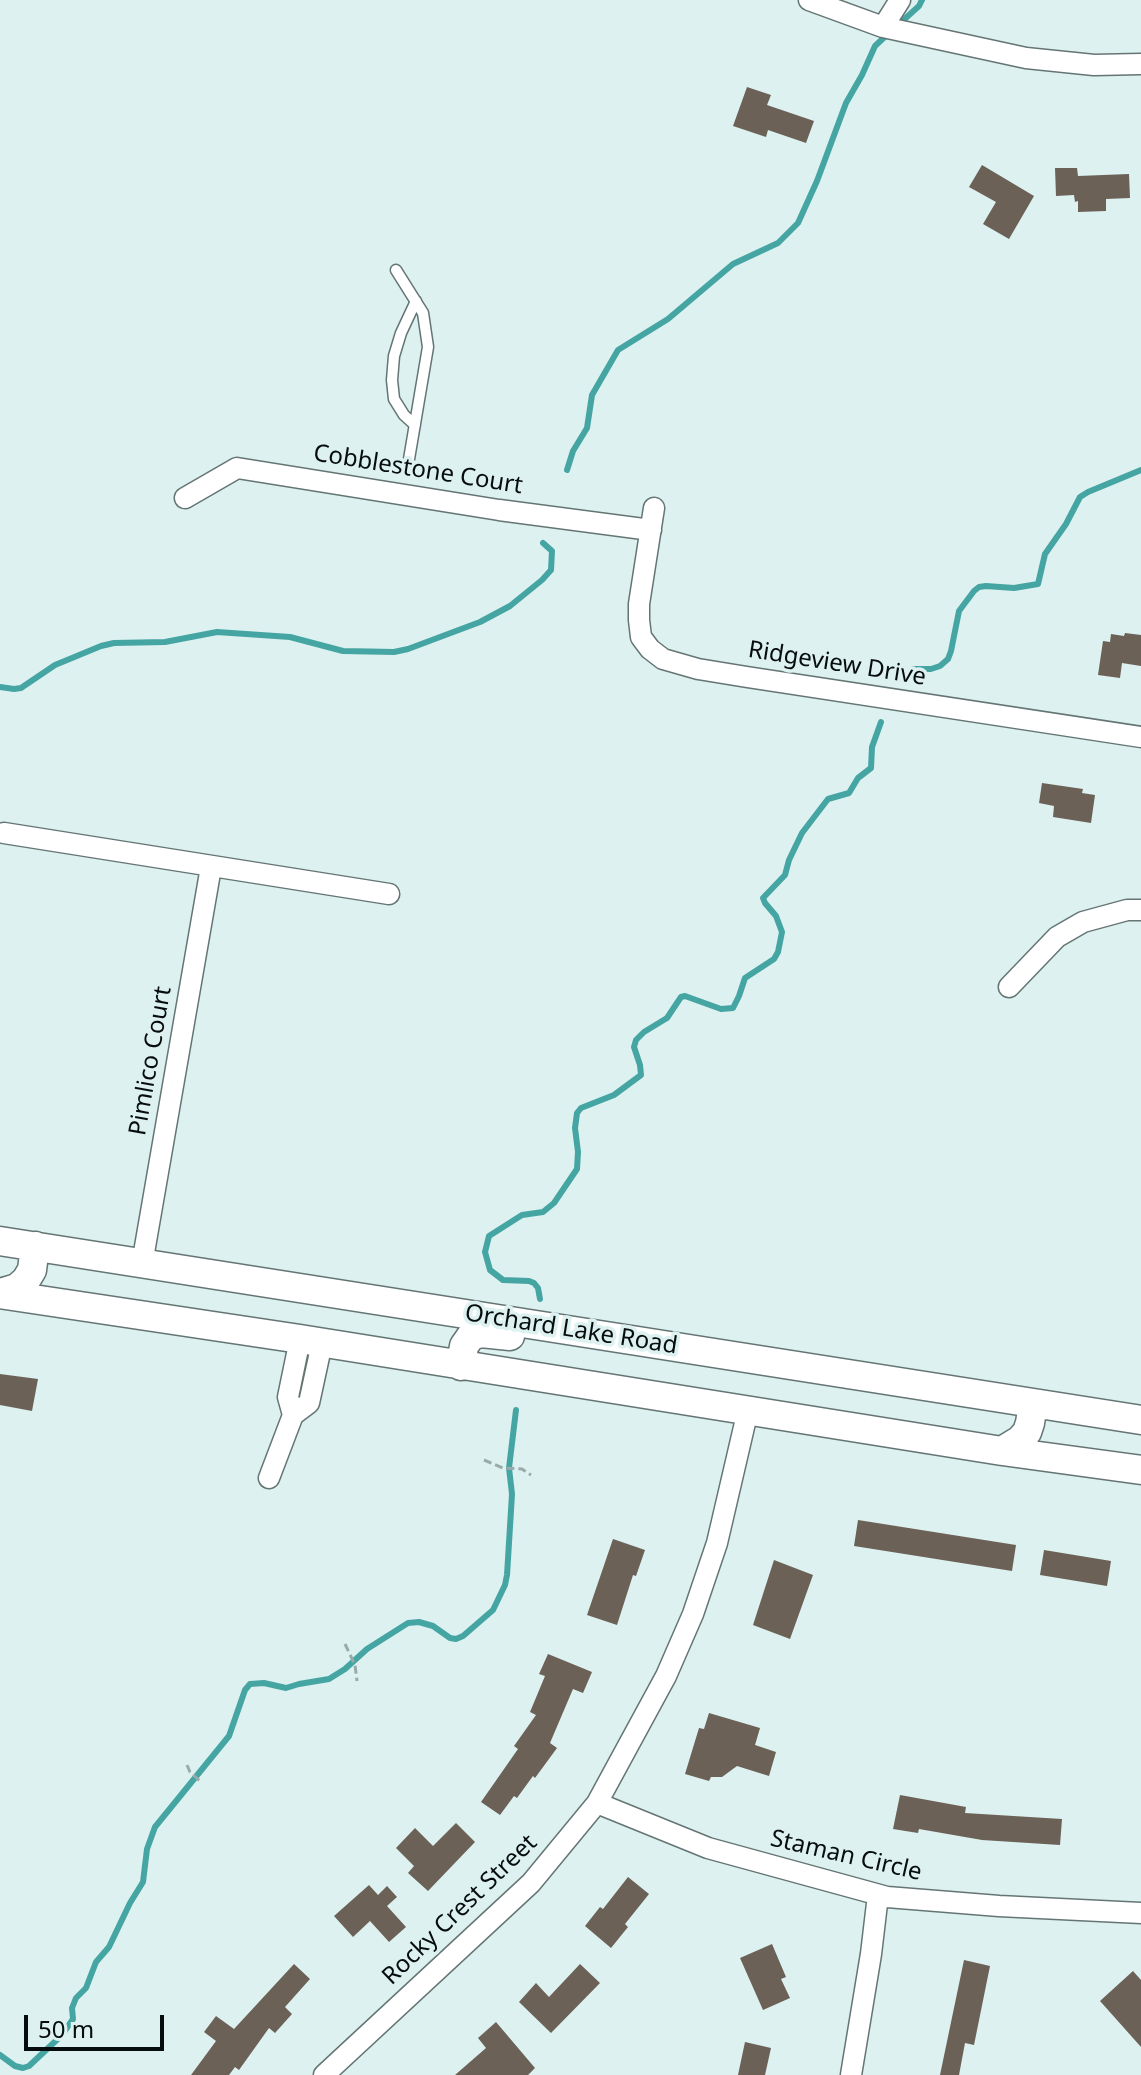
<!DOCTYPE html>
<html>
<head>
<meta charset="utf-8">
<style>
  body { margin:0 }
  #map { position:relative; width:1141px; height:2075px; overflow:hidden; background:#ddf1f0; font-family:"Noto Sans",sans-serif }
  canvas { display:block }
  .scale { position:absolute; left:24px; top:2015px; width:140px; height:36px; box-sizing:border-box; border:4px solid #070d0d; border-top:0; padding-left:10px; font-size:24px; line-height:28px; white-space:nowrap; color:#070d0d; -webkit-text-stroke:6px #ddf1f0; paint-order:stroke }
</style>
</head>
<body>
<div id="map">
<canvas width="1141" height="2075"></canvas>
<div class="scale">50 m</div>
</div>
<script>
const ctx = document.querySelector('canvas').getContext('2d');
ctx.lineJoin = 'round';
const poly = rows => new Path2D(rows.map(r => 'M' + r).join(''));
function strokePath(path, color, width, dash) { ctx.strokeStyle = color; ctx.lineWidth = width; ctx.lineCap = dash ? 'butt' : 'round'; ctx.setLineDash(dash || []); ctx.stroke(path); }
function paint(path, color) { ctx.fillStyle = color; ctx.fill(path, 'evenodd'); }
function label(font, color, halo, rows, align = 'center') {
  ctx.font = font + ' "Noto Sans",sans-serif'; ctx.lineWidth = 7; ctx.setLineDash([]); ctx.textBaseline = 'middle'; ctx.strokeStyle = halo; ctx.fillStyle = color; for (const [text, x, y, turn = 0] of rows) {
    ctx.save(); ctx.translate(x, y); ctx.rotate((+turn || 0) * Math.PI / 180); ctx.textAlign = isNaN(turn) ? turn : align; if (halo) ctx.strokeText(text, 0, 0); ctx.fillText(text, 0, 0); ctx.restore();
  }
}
strokePath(poly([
  [898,25,919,6,922,0],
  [567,470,573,451,587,428,592,395,618,350,668,319,733,264,778,243,798,223,817,181,846,103,862,75,875,46,890,32],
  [902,678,913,669,931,669,940,666,948,659,951,651,959,611,974,591,979,587,986,586,1014,588,1038,584,1045,554,1066,524,1080,497,1088,492,1141,470],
  [0,687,14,689,21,688,55,665,101,646,114,643,165,642,217,632,290,637,343,651,394,652,408,649,480,622,510,606,542,580,551,570,552,551,543,543],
  [540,1299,538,1288,534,1283,529,1281,503,1280,490,1270,485,1252,489,1236,522,1215,543,1212,554,1203,577,1169,578,1152,575,1128,577,1113,581,1108,614,1095,641,1075,640,1065,634,1047,636,1040,644,1032,667,1018,681,997,685,996,721,1009,733,1008,739,996,745,978,774,959,778,952,782,932,776,916,765,903,763,898,785,875,789,860,802,833,828,799,849,793,858,778,871,768,872,747,881,722],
  [0,2055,15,2066,23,2068,29,2066,62,2035,73,2019,72,2008,76,1998,86,1988,96,1962,109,1947,130,1903,143,1882,147,1849,155,1827,229,1736,245,1690,250,1684,264,1683,286,1688,299,1684,329,1679,345,1669,367,1649,408,1623,419,1622,433,1626,450,1638,456,1639,463,1636,493,1610,505,1585,507,1575,512,1494,509,1468,516,1410]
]), '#45a5a3', 6);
paint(poly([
  [747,87,771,95,767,105,814,121,806,143,768,130,766,137,733,126],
  [982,165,1034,196,1009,239,983,224,996,202,969,187],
  [1055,168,1077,168,1078,176,1129,174,1130,198,1106,199,1106,211,1078,212,1078,201,1075,202,1074,195,1056,196],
  [1125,633,1141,635,1141,666,1122,663,1120,678,1098,675,1103,641,1110,642,1111,634,1124,636],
  [1042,783,1083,789,1082,793,1095,795,1091,823,1053,817,1054,806,1039,803],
  [0,1374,38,1379,32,1411,0,1405],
  [858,1520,1016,1545,1012,1571,854,1546],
  [613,1539,645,1550,636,1576,633,1575,617,1625,587,1615],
  [1044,1550,1111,1561,1107,1586,1040,1575],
  [774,1560,813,1575,790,1639,753,1625],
  [548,1654,592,1672,583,1693,573,1689,550,1743,557,1748,535,1778,533,1776,517,1798,514,1796,500,1815,481,1802,518,1749,514,1746,536,1715,530,1712,545,1676,539,1674],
  [709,1713,760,1728,755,1745,776,1752,769,1776,737,1766,722,1777,711,1777,709,1781,685,1774,699,1728,704,1729],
  [900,1795,966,1807,965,1813,1062,1819,1060,1845,982,1840,919,1829,918,1833,893,1829],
  [456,1823,475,1842,428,1891,408,1873,414,1866,396,1848,415,1828,433,1846],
  [628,1877,649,1894,625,1924,628,1927,611,1948,585,1926,600,1907,603,1909],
  [369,1885,378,1895,387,1886,397,1897,387,1906,406,1927,389,1942,370,1921,353,1937,334,1916],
  [772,1944,786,1977,781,1979,790,1998,763,2010,740,1958],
  [964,1960,990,1966,974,2045,965,2043,959,2075,940,2075],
  [294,1964,310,1979,285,2007,292,2014,275,2033,269,2028,239,2070,235,2067,229,2075,191,2075,216,2041,204,2032,216,2016,234,2029],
  [580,1964,600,1983,551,2033,519,2002,536,1983,549,1997],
  [1133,1971,1141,1980,1141,2047,1100,2001],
  [496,2022,535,2068,528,2075,455,2075,486,2048,478,2038],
  [745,2042,771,2048,765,2075,738,2075]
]), '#6b6157');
const service = poly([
  [396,270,423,313,428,347,408,465],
  [415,425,404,415,394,399,392,380,394,356,401,333,416,301]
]);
const minor = poly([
  [809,0,883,27,1026,58,1094,65,1141,64],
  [883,27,900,0],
  [185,498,237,468,499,510,651,530],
  [654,508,639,604,639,620,641,637,650,649,663,659,698,669,747,677,1141,737],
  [4,833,389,894],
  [1009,987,1057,937,1083,922,1127,910,1141,910],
  [142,1264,211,867],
  [293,1415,288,1397,300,1339],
  [269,1478,293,1415,309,1403,322,1343],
  [597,1803,708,1848,887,1897,999,1906,1141,1913],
  [324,2075,531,1883,597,1803,666,1676,693,1614,717,1543,748,1410],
  [851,2075,871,1954,878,1895]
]);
const secondary = poly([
  [0,1241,1141,1420],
  [0,1293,17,1288,26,1280,32,1270,35,1246],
  [0,1294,300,1339,1002,1451,1141,1470],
  [461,1366,464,1346,471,1336,481,1333,510,1336],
  [1002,1451,1020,1440,1027,1432,1030,1423,1033,1404]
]);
strokePath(service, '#647574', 13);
strokePath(minor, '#647574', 23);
strokePath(secondary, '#647574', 31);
strokePath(poly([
  [484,1460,503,1468,522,1469,531,1475],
  [345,1644,355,1665,357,1681],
  [187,1765,190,1772,202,1783]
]), '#9aaaa9', 3, [8, 4]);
strokePath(service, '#fff', 10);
strokePath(minor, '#fff', 20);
strokePath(secondary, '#fff', 28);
label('24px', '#070d0d', '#ddf1f0', [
  ["Cobblestone Court",418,470,9],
  ["Ridgeview Drive",837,664,9],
  ["Pimlico Court",151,1061,-80],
  ["Orchard Lake Road",571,1330,9],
  ["Staman Circle",846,1856,13],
  ["Rocky Crest Street",460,1910,-44]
]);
</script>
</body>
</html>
